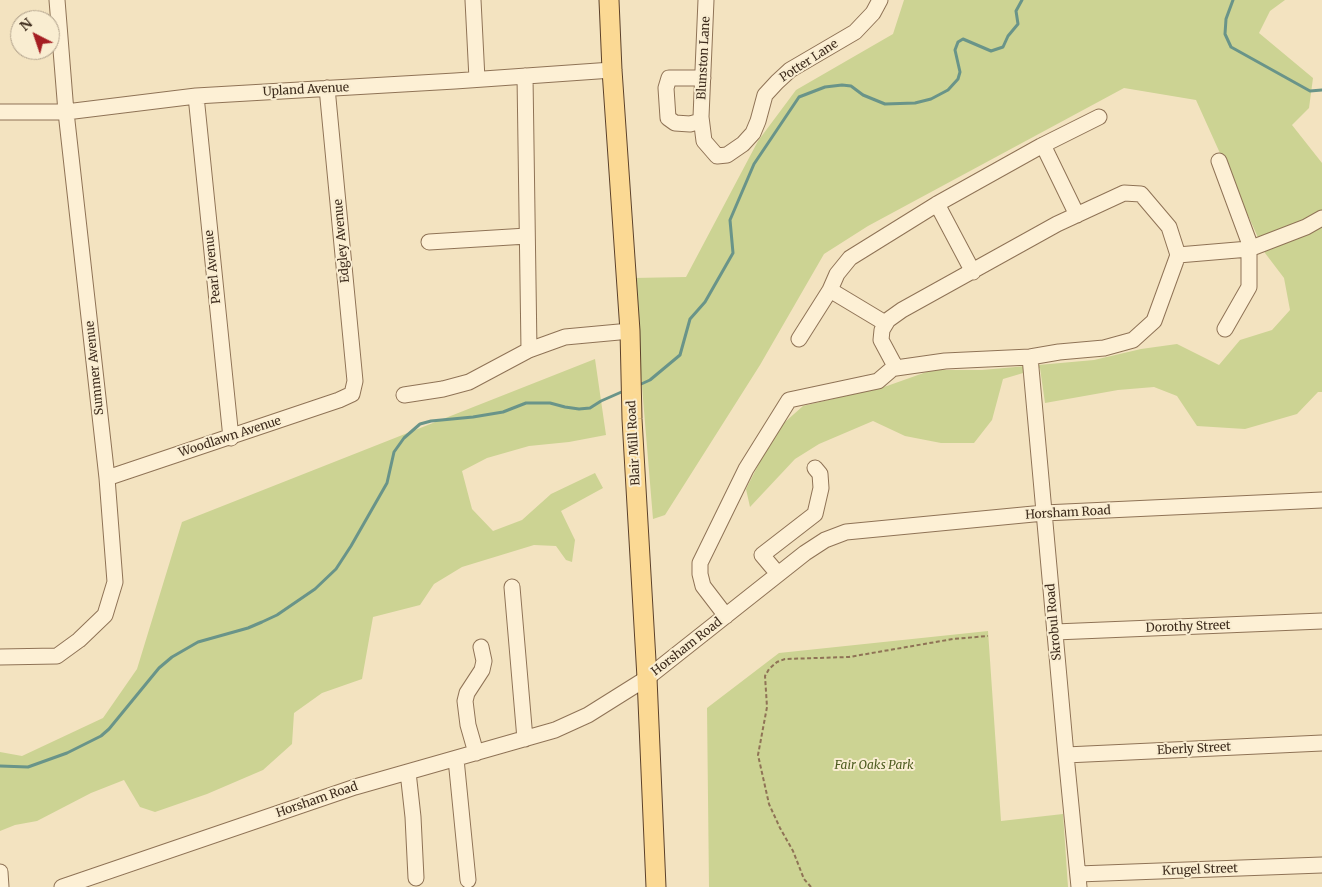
<!DOCTYPE html>
<html>
<head>
<meta charset="utf-8">
<style>
  body { margin:0 }
  #map { position:relative; width:1322px; height:887px; overflow:hidden; background:#f3e3c0; font-family:Merriweather,serif }
  canvas { display:block }
  .north { position:absolute; left:10px; top:10px; width:50px; height:50px; box-sizing:border-box; background:#f9edd1; border:1px solid #ae9f89; border-radius:50%; rotate:319deg; font-size:14px; font-weight:700; line-height:20px; text-align:center; color:#3d2b1c }
  .north::after { content:''; display:block; margin:auto; width:18px; height:22px; background:#a51e22; clip-path:polygon(50% 0,100% 100%,50% 72%,0 100%) }
</style>
</head>
<body>
<div id="map">
<canvas width="1322" height="887"></canvas>
<div class="north">N</div>
</div>
<script>
const ctx = document.querySelector('canvas').getContext('2d');
ctx.lineJoin = 'round';
function paint(path, color) { ctx.fillStyle = color; ctx.fill(path, 'evenodd'); }
const poly = rows => new Path2D(rows.map(r => 'M' + r).join(''));
function strokePath(path, color, width, dash) { ctx.strokeStyle = color; ctx.lineWidth = width; ctx.lineCap = dash ? 'butt' : 'round'; ctx.setLineDash(dash || []); ctx.stroke(path); }
function label(font, color, halo, rows, align = 'center') {
  ctx.font = font + ' Merriweather,serif'; ctx.lineWidth = 4; ctx.setLineDash([]); ctx.textBaseline = 'middle'; ctx.strokeStyle = halo; ctx.fillStyle = color; for (const [text, x, y, turn = 0] of rows) {
    ctx.save(); ctx.translate(x, y); ctx.rotate((+turn || 0) * Math.PI / 180); ctx.textAlign = isNaN(turn) ? turn : align; if (halo) ctx.strokeText(text, 0, 0); ctx.fillText(text, 0, 0); ctx.restore();
  }
}
paint(poly([
  [904,0,1285,0,1270,11,1259,33,1313,78,1309,108,1292,125,1322,163,1322,392,1318,392,1297,414,1245,429,1197,426,1177,396,1154,387,1118,390,1045,403,1040,368,1003,379,992,420,974,443,941,443,905,436,873,421,819,444,795,459,750,507,746,489,776,430,803,406,887,386,932,370,982,370,1094,360,1141,349,1177,344,1219,365,1240,340,1272,330,1290,310,1284,278,1265,253,1196,100,1124,88,868,226,824,254,760,365,665,515,653,519,633,278,686,277,758,141,796,90,893,34],
  [595,359,606,435,569,442,529,446,487,458,462,471,472,509,493,531,522,520,551,494,595,473,603,488,561,511,575,540,572,562,566,560,556,546,534,545,462,567,434,584,420,605,373,617,362,679,322,693,294,713,292,744,263,770,207,794,155,812,140,807,124,780,91,793,37,821,15,825,0,831,0,752,22,756,103,718,137,669,182,522],
  [988,631,1001,821,1063,814,1068,887,709,887,707,708,779,653]
]), '#ccd393');
strokePath(poly([
  [1233,0,1226,19,1225,34,1231,47,1310,91,1322,90],
  [639,385,650,380,680,355,690,319,705,302,733,253,730,220,754,164,799,97,825,87,842,85,851,86,863,95,885,104,915,103,931,99,948,90,958,79,960,72,955,50,958,42,963,39,991,51,1003,47,1008,36,1018,24,1016,11,1022,0],
  [0,766,28,767,67,753,101,736,109,729,159,668,172,657,198,642,248,628,262,622,277,615,315,589,336,569,351,546,387,483,394,452,404,438,420,424,431,421,473,417,503,412,526,403,550,403,565,407,579,409,590,408,601,401,626,390]
]), '#699489', 3);
const minor = poly([
  [473,0,477,79],
  [706,0,701,117,704,141,717,156,727,155,743,144,753,133,758,121,765,95,777,82,790,70,855,32,873,13,880,0],
  [525,76,529,350],
  [196,96,231,438],
  [0,112,66,112,196,96,455,81,612,70],
  [701,121,690,124,675,123,668,118,666,88,669,78,703,78],
  [1043,145,1077,215],
  [1219,161,1249,242,1249,287,1225,329],
  [937,204,973,272],
  [429,242,527,236],
  [1178,255,1249,249,1306,227,1322,218],
  [830,290,885,323],
  [799,339,830,290,837,274,850,258,937,204,1041,146,1099,117],
  [1030,357,1066,755,1079,887],
  [404,395,443,389,469,382,529,350,565,337,630,331],
  [107,478,339,400,352,394,355,381,327,88],
  [778,574,762,555,815,514,821,488,820,474,815,468],
  [512,587,525,739],
  [726,616,703,586,700,574,700,563,746,469,789,400,878,381,892,369,896,368,945,361,1030,357,1059,352,1104,348,1133,340,1154,321,1178,255,1169,227,1141,194,1124,193,1057,224,902,310,888,320,882,330,881,340,896,368],
  [1055,632,1322,621],
  [0,657,57,656,79,640,105,615,115,582,107,478,66,112,57,0],
  [476,753,468,725,465,701,467,693,482,670,484,661,481,647],
  [1066,755,1322,743],
  [456,759,468,880],
  [408,772,413,817,416,878],
  [0,872,1,887],
  [1078,874,1322,865],
  [62,887,355,787,555,730,588,715,647,678,805,553,825,540,846,532,1044,513,1322,500]
]);
const major = poly([
  [609,0,612,70,630,331,632,419,647,678,656,887]
]);
strokePath(minor, '#8f7356', 17);
strokePath(major, '#5c412a', 21);
strokePath(poly([
  [811,887,804,879,793,851,780,828,769,804,758,755,767,707,765,676,769,669,777,662,785,659,849,657,953,639,988,636]
]), '#8f7356', 2, [4, 2.5]);
strokePath(minor, '#fdf0d5', 15);
strokePath(major, '#fbd994', 19);
label('12px', '#3d2b1c', '#f9edd1', [
  ["Blunston Lane",704,58,-87],
  ["Potter Lane",809,61,-33],
  ["Upland Avenue",306,90,-3],
  ["Edgley Avenue",342,241,-95],
  ["Pearl Avenue",213,267,-96],
  ["Summer Avenue",95,368,-96],
  ["Woodlawn Avenue",230,437,-18],
  ["Blair Mill Road",634,443,-93],
  ["Horsham Road",1068,513,-3],
  ["Skrobul Road",1054,622,-95],
  ["Dorothy Street",1188,627,-2],
  ["Horsham Road",687,647,-38],
  ["Eberly Street",1194,749,-3],
  ["Horsham Road",317,800,-19],
  ["Krugel Street",1200,870,-2]
]);
label('italic 12px', '#4e5c20', '#f9edd1', [
  ["Fair Oaks Park",874,766]
]);
</script>
</body>
</html>
